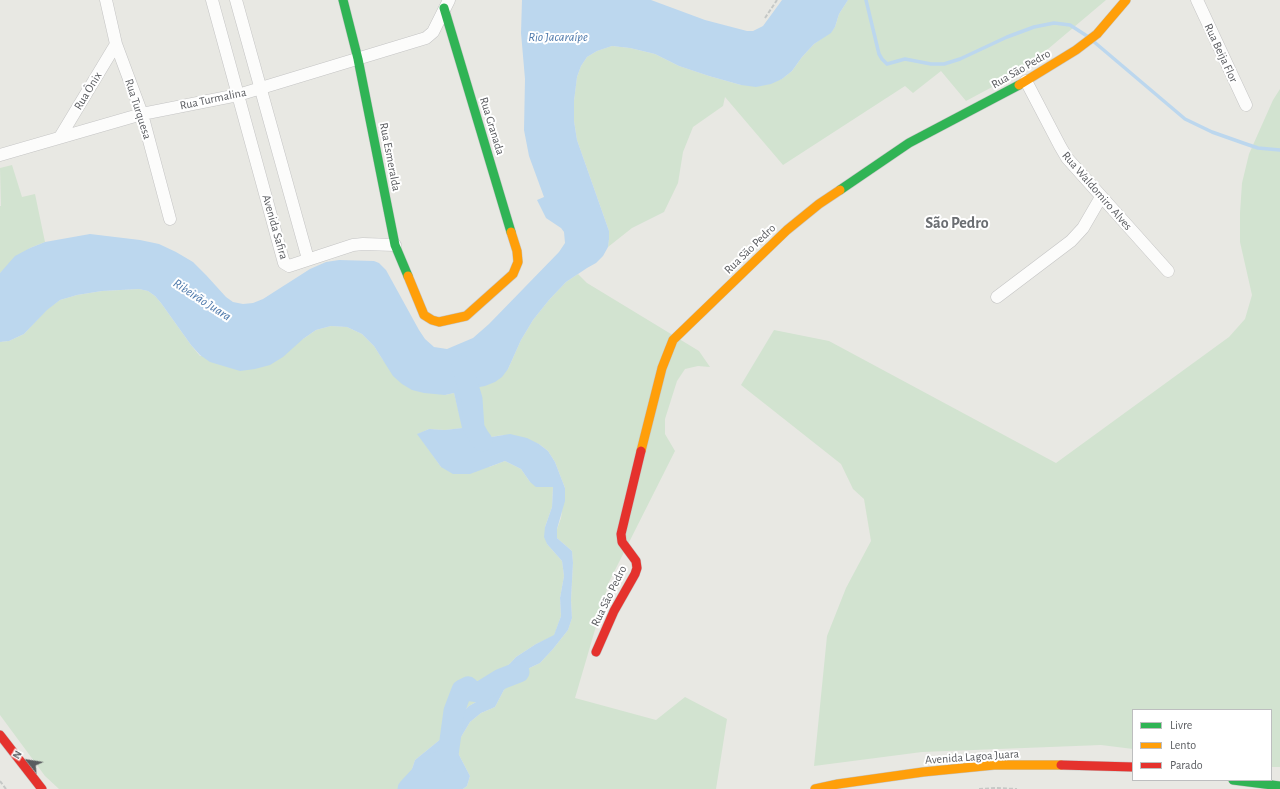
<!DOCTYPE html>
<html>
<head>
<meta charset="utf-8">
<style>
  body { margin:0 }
  #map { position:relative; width:1280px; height:789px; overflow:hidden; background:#e8e8e3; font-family:"Alegreya Sans",sans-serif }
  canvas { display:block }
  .legend { position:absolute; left:1132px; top:709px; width:140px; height:72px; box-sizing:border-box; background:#fff; border:1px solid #bdbebf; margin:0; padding:5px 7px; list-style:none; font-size:12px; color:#5a5c60 }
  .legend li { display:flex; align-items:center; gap:8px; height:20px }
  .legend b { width:20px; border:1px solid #bdbebf }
  .north { position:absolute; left:8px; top:741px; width:40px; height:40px; -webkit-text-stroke:3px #fff; paint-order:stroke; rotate:300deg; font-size:11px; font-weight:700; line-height:16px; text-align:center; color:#5a5c60 }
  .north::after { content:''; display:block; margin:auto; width:14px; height:18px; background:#5a5c60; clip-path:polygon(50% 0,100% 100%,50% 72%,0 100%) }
</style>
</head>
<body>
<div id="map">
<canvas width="1280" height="789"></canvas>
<ul class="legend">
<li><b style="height:5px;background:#30b455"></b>Livre</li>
<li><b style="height:5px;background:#ff9f0a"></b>Lento</li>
<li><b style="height:5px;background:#e5322d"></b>Parado</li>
</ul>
<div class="north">N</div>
</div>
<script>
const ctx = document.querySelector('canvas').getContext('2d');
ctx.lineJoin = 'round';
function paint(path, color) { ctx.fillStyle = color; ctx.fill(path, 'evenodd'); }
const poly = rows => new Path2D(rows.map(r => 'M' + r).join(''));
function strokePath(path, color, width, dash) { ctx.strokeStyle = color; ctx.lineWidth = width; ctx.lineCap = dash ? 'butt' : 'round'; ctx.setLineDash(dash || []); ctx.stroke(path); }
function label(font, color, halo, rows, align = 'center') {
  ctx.font = font + ' "Alegreya Sans",sans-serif'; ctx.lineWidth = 4; ctx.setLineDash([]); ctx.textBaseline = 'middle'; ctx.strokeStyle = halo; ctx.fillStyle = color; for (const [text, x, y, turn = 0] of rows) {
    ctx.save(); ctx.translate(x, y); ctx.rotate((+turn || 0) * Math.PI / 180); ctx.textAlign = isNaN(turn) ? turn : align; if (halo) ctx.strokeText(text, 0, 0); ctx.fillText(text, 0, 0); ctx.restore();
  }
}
paint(poly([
  [848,0,1106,0,1022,71,966,101,941,71,913,93,905,86,783,165,725,97,723,106,693,127,683,152,678,183,664,212,632,228,608,247,609,239,609,231,577,140,574,121,574,101,577,77,581,66,587,57,597,51,612,46,630,48,655,54,679,66,709,76,741,85,782,79,792,71,802,57,814,44,831,32,835,27,839,14],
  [1280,89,1280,767,1271,767,1271,710,1133,710,1133,749,1101,745,922,752,814,766,827,636,846,588,871,541,864,499,853,489,841,464,741,385,774,330,829,341,1056,463,1229,337,1245,319,1252,295,1240,242,1240,213,1242,183,1249,154,1273,100],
  [12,165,22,197,35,194,45,242,30,248,0,273,0,206,1,206,0,168],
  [578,274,587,283,699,351,710,367,698,366,685,369,677,381,665,419,665,434,675,451,609,582,575,698,656,720,685,697,727,719,716,789,463,789,467,786,470,776,458,753,458,742,470,722,481,713,495,707,507,684,521,672,540,663,553,649,568,630,572,618,571,600,573,563,572,551,557,538,557,529,561,518,565,488,555,462,548,451,539,444,503,435,491,437,481,434,477,427,472,413,469,389,474,388,508,369,521,340,533,320,549,300,566,282],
  [139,289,148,291,155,296,161,303,191,345,200,356,303,339,316,330,331,326,347,327,362,334,374,346,383,360,445,395,454,393,463,428,445,430,429,429,418,434,441,467,489,467,505,461,521,469,530,482,553,487,552,507,545,527,547,544,562,561,564,576,560,598,561,616,554,636,536,644,516,657,502,672,483,698,469,706,454,720,442,738,415,760,411,772,399,789,59,789,45,776,0,715,0,342,9,341,24,334,47,309,60,300,77,295,102,291]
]), '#d2e3d0');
paint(poly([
  [522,0,651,0,705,20,747,31,753,31,763,26,782,0,848,0,839,14,835,27,831,33,814,44,802,57,792,71,782,79,771,84,756,87,741,85,709,76,679,66,655,54,630,48,612,46,597,51,587,57,581,66,577,77,574,101,574,121,577,140,609,231,609,239,608,247,603,256,596,263,587,268,566,282,549,300,533,320,521,340,508,369,502,377,495,382,485,386,469,389,472,413,477,427,481,434,491,437,510,434,527,438,539,444,548,451,555,462,565,488,565,501,557,529,557,538,572,551,573,563,571,600,572,618,568,630,553,649,540,663,521,672,507,684,495,707,481,713,470,722,458,742,458,753,470,776,467,786,463,789,399,789,411,772,415,760,442,738,454,720,469,706,483,698,502,672,516,657,536,644,554,635,561,616,560,598,564,576,562,561,547,544,544,537,545,527,552,507,553,487,536,487,530,482,521,469,505,461,470,474,453,474,441,467,417,434,429,429,445,430,462,428,454,393,445,395,424,393,412,390,402,384,393,376,374,346,362,334,347,327,331,326,316,330,303,339,283,357,270,365,255,369,240,371,210,362,200,355,191,345,161,303,155,296,148,291,139,289,102,291,77,295,60,300,47,310,24,334,9,341,0,342,0,273,15,256,30,248,45,242,90,234,140,240,159,244,176,252,193,262,206,275,226,297,233,302,243,304,253,303,263,299,310,269,326,262,339,260,374,261,379,263,386,270,419,330,425,339,434,347,447,349,473,338,489,324,559,252,565,243,564,232,561,228,546,218,537,200,544,197,529,156,524,130,525,79,521,33]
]), '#bcd7ee');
strokePath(poly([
  [866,0,879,54,882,59,887,64,905,59,931,64,944,64,960,59,1007,37,1034,27,1054,23,1070,25,1087,36],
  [1093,41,1185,119,1212,132,1246,144,1258,148,1280,150]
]), '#bcd7ee', 3.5);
strokePath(poly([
  [462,366,472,399,474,428,479,437,482,441],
  [408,789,421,775,435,763,445,760,448,755,454,711,462,690,468,687,472,691,480,692,501,679,519,672]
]), '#bcd7ee', 21);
const street = poly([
  [106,0,116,44,142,114,170,219],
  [212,0,284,263,289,266,353,245,363,244,395,245],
  [236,0,308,259],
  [1197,0,1246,105],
  [1026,81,1060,146,1067,158,1168,271],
  [60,137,116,44],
  [0,155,142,114,238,95,426,38,433,32,449,0],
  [997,297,1071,241,1083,228,1101,197]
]);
const fast = poly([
  [343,0,358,59,395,245,408,276],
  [444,8,511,232],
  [840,190,909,143,1019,85],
  [1233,780,1280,786]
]);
const slow = poly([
  [1019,85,1076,50,1097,34,1126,0],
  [408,276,424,315,432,320,439,322,466,316,513,274,518,262,517,251,511,232],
  [641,451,662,368,673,340,787,230,819,204,840,190],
  [815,789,838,784,923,772,994,765,1061,765]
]);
const jam = poly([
  [596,652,614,611,635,574,637,568,636,561,622,542,621,534,641,451],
  [0,735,42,789],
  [1061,765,1133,767]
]);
strokePath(street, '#c4c4c4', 13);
strokePath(fast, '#c5c5c5', 10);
strokePath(slow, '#c5c5c5', 10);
strokePath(jam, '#c5c5c5', 10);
strokePath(poly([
  [765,18,777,0],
  [0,781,6,789],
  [979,789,995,788,1017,789]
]), '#c5c8c6', 2, [4, 2]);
strokePath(street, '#fcfcfb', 12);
strokePath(fast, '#30b455', 9);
strokePath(slow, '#ff9f0a', 9);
strokePath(jam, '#e5322d', 9);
label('12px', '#5a5c60', '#fff', [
  ["Rua Beija Flor",1221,53,65],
  ["Rua São Pedro",1021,69,-30],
  ["Rua Ônix",88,91,-59],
  ["Rua Turmalina",213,99,-12],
  ["Rua Turquesa",138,109,72],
  ["Rua Granada",492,126,73],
  ["Rua Esmeralda",390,157,79],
  ["Rua Waldomiro Alves",1097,191,49],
  ["Avenida Safira",275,227,74],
  ["Rua São Pedro",750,249,-44],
  ["Rua São Pedro",609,596,-64],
  ["Avenida Lagoa Juara",972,757,-4]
]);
label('italic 13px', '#4d78aa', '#fff', [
  ["Rio Jacaraípe",558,37],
  ["Ribeirão Juara",202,300,33]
]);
label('bold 16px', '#6b6e72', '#fff', [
  ["São Pedro",957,223]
]);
</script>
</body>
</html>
